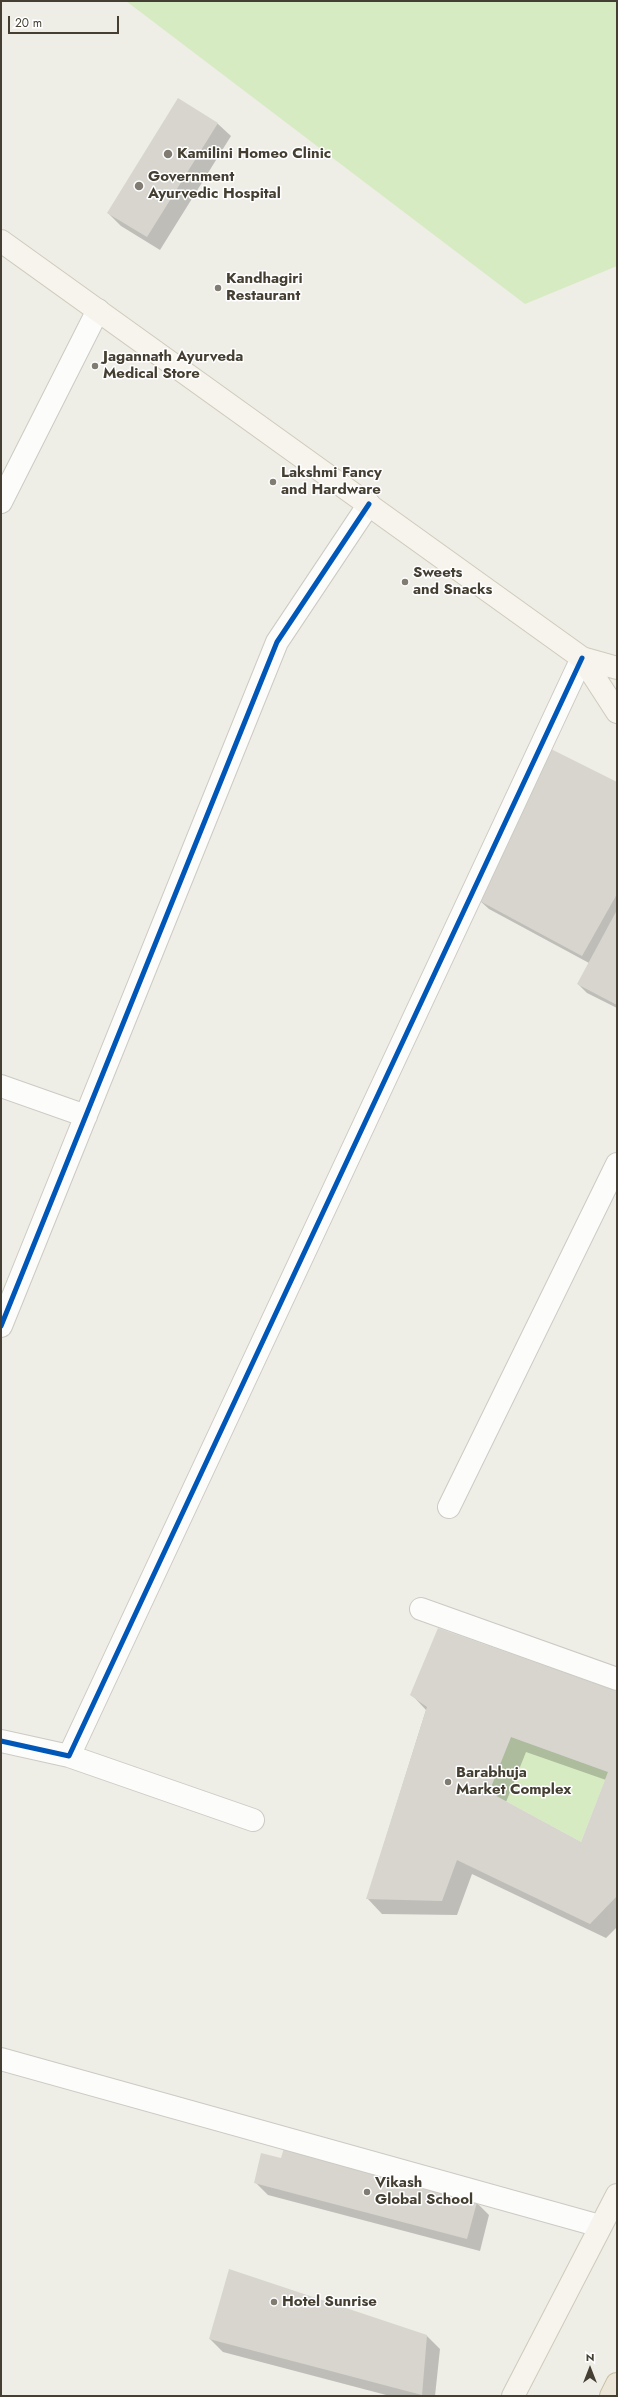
<!DOCTYPE html>
<html>
<head>
<meta charset="utf-8">
<style>
  body { margin:0 }
  #map { position:relative; width:618px; height:2397px; overflow:hidden; background:#eeede6; font-family:Jost,sans-serif }
  canvas { display:block }
  .frame { position:absolute; inset:0; border:2px solid #443f32; pointer-events:none }
  .north { position:absolute; left:570px; top:2349px; width:40px; height:40px; -webkit-text-stroke:3px #fff; paint-order:stroke; rotate:0deg; font-size:11px; font-weight:700; line-height:16px; text-align:center; color:#443f32 }
  .north::after { content:''; display:block; margin:auto; width:14px; height:18px; background:#443f32; clip-path:polygon(50% 0,100% 100%,50% 72%,0 100%) }
  .scale { position:absolute; left:8px; top:16px; width:111px; height:18px; box-sizing:border-box; border:2px solid #443f32; border-top:0; padding-left:5px; font-size:12px; line-height:14px; white-space:nowrap; color:#443f32; -webkit-text-stroke:3px #fff; paint-order:stroke }
</style>
</head>
<body>
<div id="map">
<canvas width="618" height="2397"></canvas>
<div class="frame"></div>
<div class="north">N</div>
<div class="scale">20 m</div>
</div>
<script>
const ctx = document.querySelector('canvas').getContext('2d');
ctx.lineJoin = 'round';
function paint(path, color) { ctx.fillStyle = color; ctx.fill(path, 'evenodd'); }
const poly = rows => new Path2D(rows.map(r => 'M' + r).join(''));
function strokePath(path, color, width, dash) { ctx.strokeStyle = color; ctx.lineWidth = width; ctx.lineCap = dash ? 'butt' : 'round'; ctx.setLineDash(dash || []); ctx.stroke(path); }
function label(font, color, halo, rows, align = 'center') {
  ctx.font = font + ' Jost,sans-serif'; ctx.lineWidth = 3; ctx.setLineDash([]); ctx.textBaseline = 'middle'; ctx.strokeStyle = halo; ctx.fillStyle = color; for (const [text, x, y, turn = 0] of rows) {
    ctx.save(); ctx.translate(x, y); ctx.rotate((+turn || 0) * Math.PI / 180); ctx.textAlign = isNaN(turn) ? turn : align; if (halo) ctx.strokeText(text, 0, 0); ctx.fillText(text, 0, 0); ctx.restore();
  }
}
paint(poly([
  [126,1,617,1,617,266,525,304],
  [511,1737,608,1772,581,1842,489,1792]
]), '#d7ebc3');
paint(poly([
  [178,99,218,124,231,136,160,250,121,226,108,213],
  [617,783,617,1008,587,993,578,984,589,963,489,909,479,900],
  [617,1692,617,1927,606,1938,472,1874,457,1915,382,1914,367,1898,426,1710,411,1694],
  [526,1752,606,1780,582,1843,506,1802],
  [255,2182,477,2203,489,2215,480,2251,268,2195],
  [427,2336,440,2349,435,2396,390,2396,223,2352,210,2339]
]), '#0003');
paint(poly([
  [178,98,218,123,147,237,107,213],
  [549,748,617,782,617,894,582,956,478,900],
  [617,910,617,1005,577,984],
  [438,1628,617,1691,617,1896,590,1924,457,1860,442,1901,366,1899,427,1707,410,1695],
  [511,1737,608,1772,581,1842,489,1792],
  [284,2148,477,2202,467,2239,254,2183,261,2153,281,2158],
  [229,2269,427,2335,422,2395,209,2339]
]), '#d7d5ce');
const street = poly([
  [1,502,98,310],
  [1,1086,86,1116],
  [1,1326,277,642,369,504],
  [449,1507,617,1164],
  [421,1609,617,1679],
  [1,1741,69,1756,582,658],
  [69,1756,253,1820],
  [1,2059,600,2226]
]);
const secondary = poly([
  [1,241,582,658,617,668],
  [582,658,617,712],
  [513,2396,617,2195]
]);
const highway = poly([
  [611,2396,617,2384]
]);
strokePath(street, '#cccac3', 24);
strokePath(secondary, '#cecbbc', 24);
strokePath(highway, '#c8bea0', 24);
strokePath(street, '#fcfcfb', 22);
strokePath(secondary, '#f6f4ec', 22);
strokePath(highway, '#ebe6d7', 22);
strokePath(poly([
  [1,1326,277,642,369,504],
  [1,1741,69,1756,582,658]
]), '#0057b8', 5);
for (const [x, y, r, color] of [
  [168,154,5,"#807c71"],
  [139,186,5,"#807c71"],
  [218,288,4,"#807c71"],
  [95,366,4,"#807c71"],
  [273,482,4,"#807c71"],
  [405,582,4,"#807c71"],
  [448,1782,4,"#807c71"],
  [367,2192,4,"#807c71"],
  [274,2302,4,"#807c71"]
]) { const dot = new Path2D(); dot.arc(x, y, r, 0, 2 * Math.PI); ctx.fillStyle = color; ctx.fill(dot); strokePath(dot, '#fff', 1.5); }
label('bold 15px', '#443f32', '#fff', [
  ["Kamilini Homeo Clinic",177,154],
  ["Government",148,177],
  ["Ayurvedic Hospital",148,194],
  ["Kandhagiri",226,279],
  ["Restaurant",226,296],
  ["Jagannath Ayurveda",103,357],
  ["Medical Store",103,374],
  ["Lakshmi Fancy",281,473],
  ["and Hardware",281,490],
  ["Sweets",413,573],
  ["and Snacks",413,590],
  ["Barabhuja",456,1773],
  ["Market Complex",456,1790],
  ["Vikash",375,2183],
  ["Global School",375,2200],
  ["Hotel Sunrise",282,2302]
], 'left');
</script>
</body>
</html>
